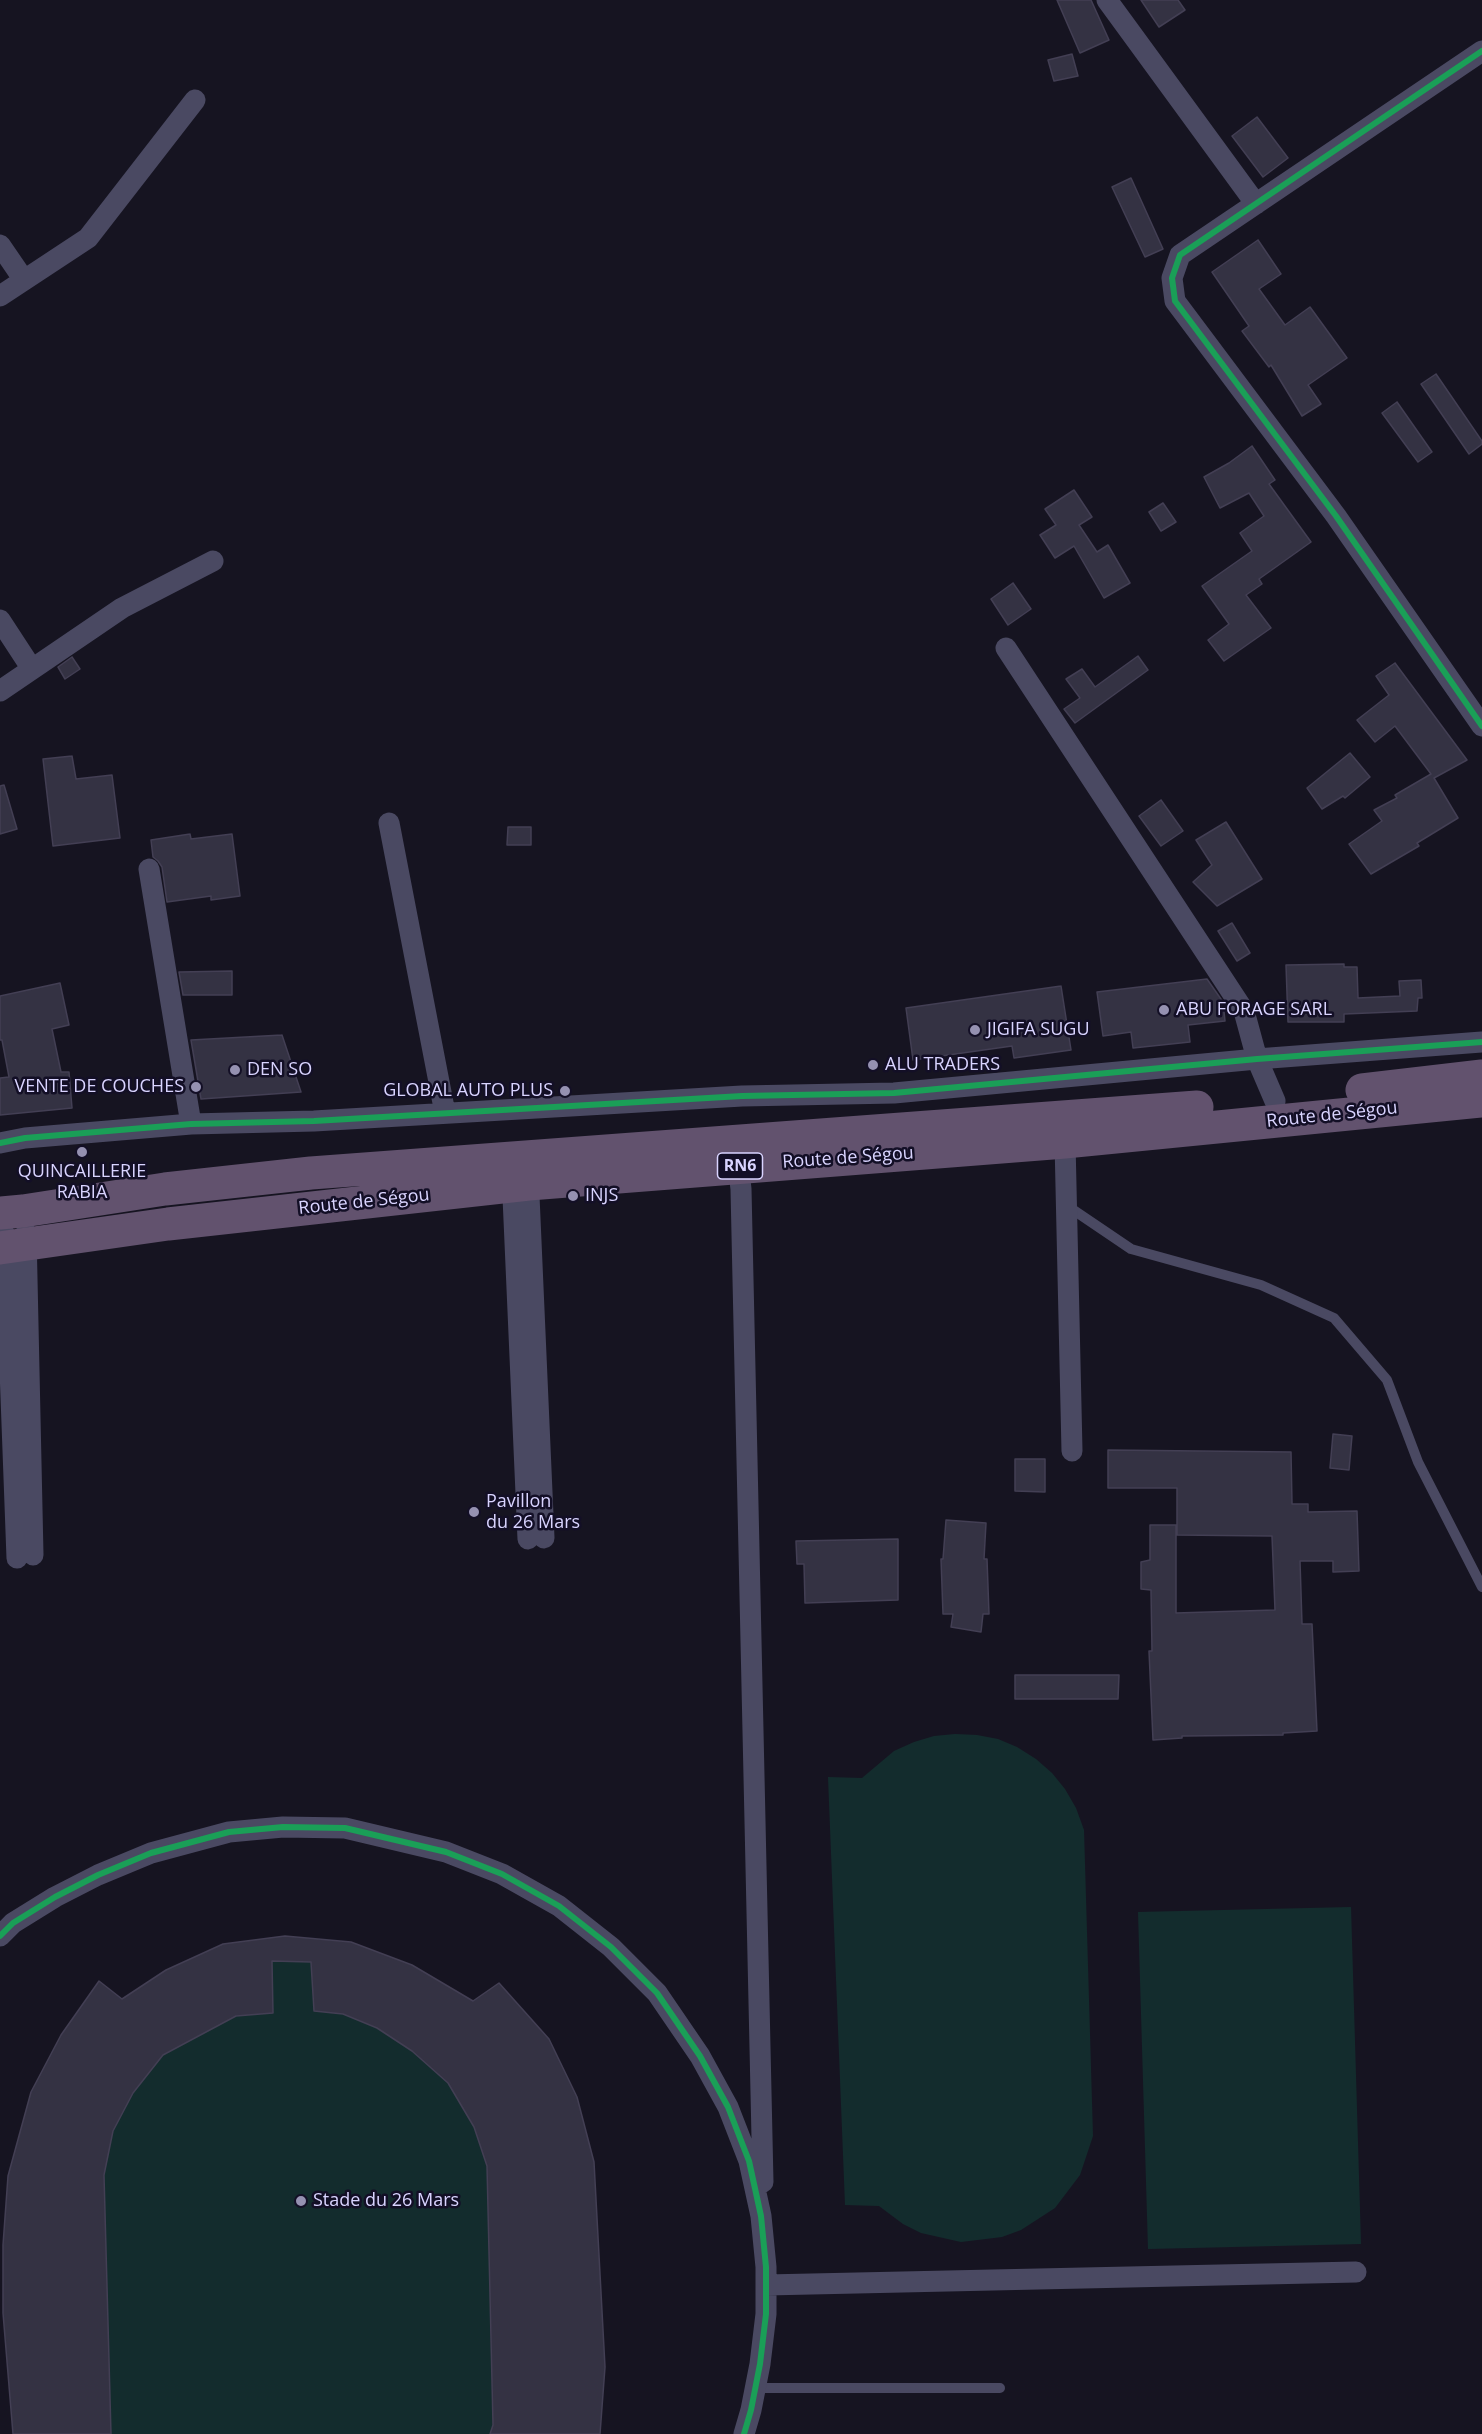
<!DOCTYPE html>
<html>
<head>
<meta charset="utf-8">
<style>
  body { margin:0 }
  canvas { display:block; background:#161421 }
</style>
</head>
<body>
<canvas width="1482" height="2434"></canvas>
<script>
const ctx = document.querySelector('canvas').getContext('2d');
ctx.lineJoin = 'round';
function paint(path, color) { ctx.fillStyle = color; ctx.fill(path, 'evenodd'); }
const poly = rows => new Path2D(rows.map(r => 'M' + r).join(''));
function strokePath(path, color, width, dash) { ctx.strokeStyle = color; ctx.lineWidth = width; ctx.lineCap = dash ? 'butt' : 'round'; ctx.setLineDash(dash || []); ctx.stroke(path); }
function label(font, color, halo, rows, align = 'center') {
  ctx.font = font + ' "Open Sans",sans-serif'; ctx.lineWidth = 5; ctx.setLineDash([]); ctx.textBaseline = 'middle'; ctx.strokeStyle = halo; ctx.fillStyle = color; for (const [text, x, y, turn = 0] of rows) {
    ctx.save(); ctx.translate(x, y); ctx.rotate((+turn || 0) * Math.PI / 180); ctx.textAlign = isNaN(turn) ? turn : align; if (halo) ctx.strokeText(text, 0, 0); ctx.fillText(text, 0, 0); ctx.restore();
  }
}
paint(poly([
  [955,1734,977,1735,998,1739,1017,1747,1036,1759,1052,1773,1065,1789,1076,1808,1084,1830,1093,2136,1080,2175,1055,2208,1021,2230,1002,2237,961,2242,921,2233,903,2224,879,2206,845,2205,828,1777,862,1778,894,1751,914,1742,934,1736],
  [1351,1907,1361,2244,1148,2249,1138,1912],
  [285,1936,473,2001,499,1983,549,2039,577,2097,594,2162,605,2367,600,2434,13,2434,3,2313,3,2245,8,2176,31,2092,61,2035,99,1981,122,1999,166,1970,223,1944]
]), '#132c2d');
const building = poly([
  [1057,0,1091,0,1109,40,1080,53,1057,0],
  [1141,0,1178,0,1185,10,1159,27,1141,0],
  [1072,54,1078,76,1054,81,1048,60,1072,54],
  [1257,117,1288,158,1263,177,1232,136,1257,117],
  [1131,178,1163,249,1145,257,1112,187,1131,178],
  [1258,240,1281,274,1259,289,1285,325,1310,307,1347,358,1308,385,1321,404,1302,416,1271,365,1269,367,1242,331,1249,326,1212,272,1258,240],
  [1436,374,1482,441,1482,444,1469,454,1421,384,1436,374],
  [1397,402,1432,452,1418,462,1382,413,1397,402],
  [1252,446,1275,480,1269,484,1311,542,1259,579,1262,584,1246,595,1271,628,1224,661,1208,640,1229,624,1202,586,1252,551,1240,533,1264,516,1249,493,1220,508,1204,477,1229,463,1252,446],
  [1074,490,1092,517,1079,525,1097,552,1108,545,1130,583,1104,598,1074,546,1055,558,1040,535,1056,525,1045,509,1074,490],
  [1163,503,1176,522,1161,531,1149,512,1163,503],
  [1013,583,1031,609,1008,625,991,599,1013,583],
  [1138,656,1148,670,1075,723,1064,709,1080,698,1066,679,1082,669,1095,687,1138,656],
  [72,657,80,669,65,679,58,667,72,657],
  [1395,663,1467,760,1434,778,1458,818,1417,843,1419,846,1371,874,1349,844,1382,821,1374,810,1397,798,1395,795,1431,774,1395,726,1375,742,1357,720,1389,695,1376,676,1395,663],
  [1350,753,1370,777,1345,798,1343,796,1322,809,1307,788,1350,753],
  [72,756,76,779,112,775,120,838,53,846,43,759,72,756],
  [4,785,17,829,0,834,0,786,4,785],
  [1161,800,1183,831,1161,846,1139,816,1161,800],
  [1226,822,1262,879,1217,906,1193,882,1212,865,1196,840,1226,822],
  [508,827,531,827,531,845,507,845,508,827],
  [190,834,191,839,232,834,240,896,211,900,211,896,167,902,162,867,158,861,153,857,151,840,190,834],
  [1232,923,1250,953,1237,961,1218,931,1232,923],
  [1344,964,1344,967,1357,967,1358,998,1400,996,1399,981,1421,980,1422,998,1418,998,1417,1011,1344,1014,1344,1022,1288,1022,1286,965,1344,964],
  [232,971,232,995,183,995,179,972,232,971],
  [1207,979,1223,1002,1225,1021,1188,1025,1190,1042,1133,1048,1131,1032,1103,1036,1097,992,1207,979],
  [60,983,69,1025,52,1029,61,1072,69,1072,72,1108,0,1115,0,1078,9,1077,2,1040,0,1040,0,996,60,983],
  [1061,986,1071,1050,1014,1058,1012,1046,913,1060,906,1008,1061,986],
  [282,1035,301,1092,201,1099,191,1040,282,1035],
  [1333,1434,1352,1436,1349,1470,1330,1468,1333,1434],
  [1108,1450,1291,1452,1292,1504,1308,1504,1308,1512,1357,1511,1359,1571,1333,1572,1333,1561,1300,1561,1302,1624,1312,1624,1317,1731,1283,1733,1283,1735,1182,1736,1182,1738,1153,1740,1149,1651,1152,1651,1151,1590,1141,1589,1141,1562,1150,1560,1150,1525,1176,1525,1176,1613,1275,1610,1272,1536,1177,1535,1177,1488,1108,1488,1108,1450],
  [1015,1459,1045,1459,1045,1492,1015,1491,1015,1459],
  [946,1520,986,1523,984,1559,987,1559,989,1614,983,1614,981,1632,951,1627,953,1614,943,1614,941,1559,943,1559,946,1520],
  [898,1539,898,1600,805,1603,804,1564,797,1564,796,1541,898,1539],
  [1015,1675,1119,1675,1118,1699,1015,1699,1015,1675],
  [285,1936,351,1942,412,1965,473,2001,499,1983,549,2039,577,2097,594,2162,605,2367,600,2434,490,2434,493,2425,487,2166,474,2127,448,2083,412,2051,377,2028,343,2014,314,2011,311,1962,272,1961,273,2013,236,2016,163,2055,133,2093,113,2131,104,2175,111,2434,13,2434,3,2313,3,2245,8,2176,31,2092,61,2035,99,1981,122,1999,166,1970,223,1944,285,1936]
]);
paint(building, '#343243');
strokePath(building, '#433f54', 1.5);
strokePath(poly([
  [1066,1205,1131,1249,1261,1285,1334,1318,1387,1380,1418,1462,1482,1587],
  [755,2388,1000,2388]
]), '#4a4962', 10);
strokePath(poly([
  [1107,0,1256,204],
  [1482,51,1180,255,1172,278,1175,301,1336,516,1482,726],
  [0,245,24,280],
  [0,296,88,238,195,100],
  [0,620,32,669],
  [1006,648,1244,1011,1257,1059,1275,1101],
  [0,691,122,608,213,561],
  [389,823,445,1113],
  [149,869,191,1124],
  [1065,1142,1072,1451],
  [0,1143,25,1138,191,1124,314,1121,742,1096,894,1093,1257,1059,1482,1042],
  [737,1155,741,1189,763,2182],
  [528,1173,544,1538],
  [512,1174,528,1539],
  [26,1233,33,1555],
  [5,1235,17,1558],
  [0,1936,13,1923,55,1897,98,1875,151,1853,229,1832,283,1827,345,1828,446,1852,502,1874,559,1906,611,1947,657,1993,700,2056,728,2107,749,2161,761,2216,766,2267,766,2314,760,2364,751,2410,744,2434],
  [766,2285,1356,2272]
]), '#4a4962', 21);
strokePath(poly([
  [1362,1090,1482,1076],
  [0,1213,23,1211,165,1189,311,1173,1197,1107],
  [0,1248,168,1224,529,1184,1065,1142,1482,1101]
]), '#62526e', 33);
strokePath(poly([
  [1482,51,1180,255,1172,278,1175,301,1336,516,1482,726],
  [0,1143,25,1138,191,1124,314,1121,742,1096,894,1093,1257,1059,1482,1042],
  [0,1936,13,1923,55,1897,98,1875,151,1853,229,1832,283,1827,345,1828,446,1852,502,1874,559,1906,611,1947,657,1993,700,2056,728,2107,749,2161,761,2216,766,2267,766,2314,760,2364,751,2410,744,2434]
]), '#1a9f57', 6);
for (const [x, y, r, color] of [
  [1164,1010,6,"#9591b1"],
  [975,1030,6,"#9591b1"],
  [873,1065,6,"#9591b1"],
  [235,1070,6,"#9591b1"],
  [196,1087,6,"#9591b1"],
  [565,1091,6,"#9591b1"],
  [82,1152,6,"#9591b1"],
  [573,1196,6,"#9591b1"],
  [474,1512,6,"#9591b1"],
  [301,2201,6,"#9591b1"]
]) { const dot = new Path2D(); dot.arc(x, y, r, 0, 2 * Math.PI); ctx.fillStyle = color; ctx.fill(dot); strokePath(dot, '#130f26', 2); }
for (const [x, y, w] of [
  [740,1166,45]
]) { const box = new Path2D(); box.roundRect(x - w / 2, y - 13, w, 26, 4.5); ctx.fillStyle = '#130f26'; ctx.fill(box); strokePath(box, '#d9d4ff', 1.5); }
label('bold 16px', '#d9d4ff', null, [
  ["RN6",740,1166]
]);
label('18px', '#d9d4ff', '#130f26', [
  ["ABU FORAGE SARL",1176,1010],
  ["JIGIFA SUGU",987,1030],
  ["ALU TRADERS",885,1065],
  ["DEN SO",247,1070],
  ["VENTE DE COUCHES",184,1087,"right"],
  ["GLOBAL AUTO PLUS",553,1091,"right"],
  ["QUINCAILLERIE",82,1172,"center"],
  ["RABIA",82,1193,"center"],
  ["INJS",585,1196],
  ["Pavillon",486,1502],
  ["du 26 Mars",486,1523],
  ["Stade du 26 Mars",313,2201]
], 'left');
label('18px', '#d9d4ff', '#130f26', [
  ["Route de Ségou",1332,1115,-6],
  ["Route de Ségou",848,1158,-4],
  ["Route de Ségou",364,1202,-6]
]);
</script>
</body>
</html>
